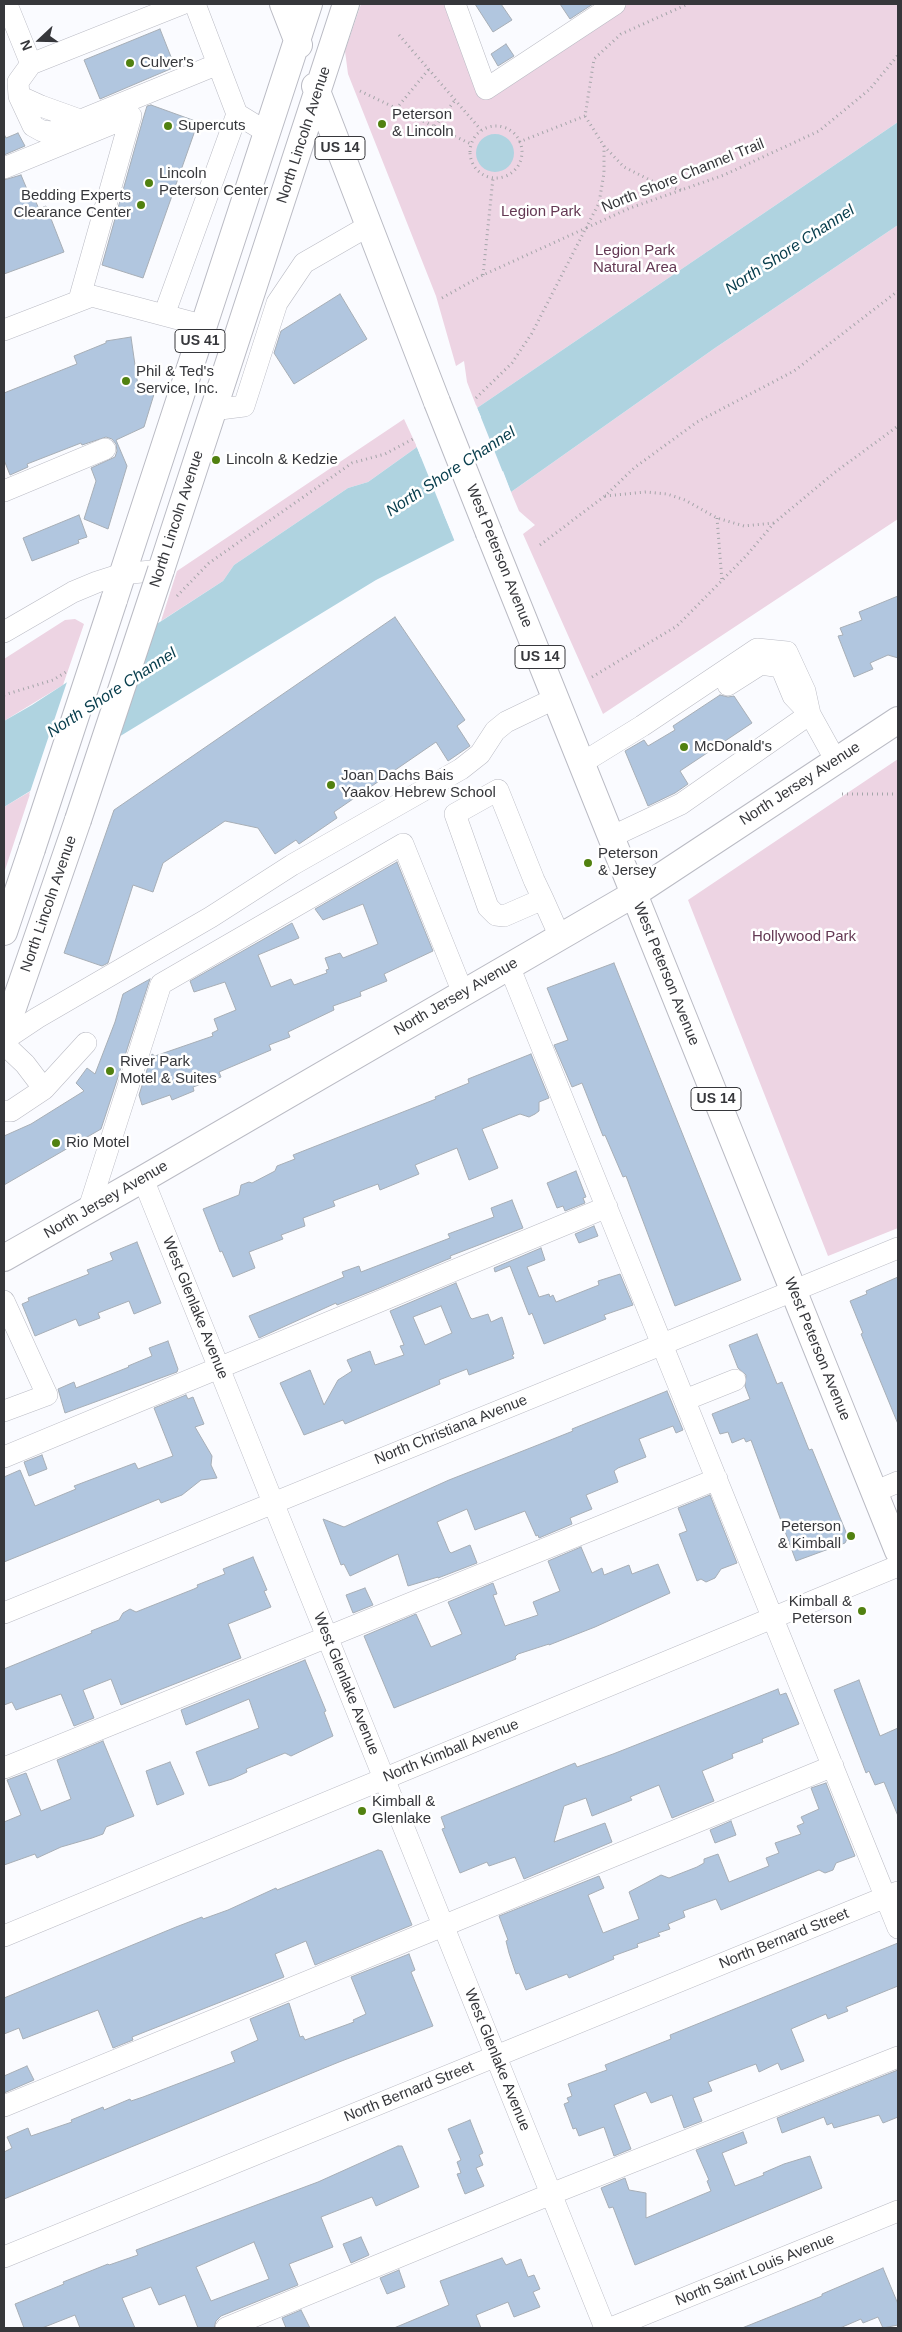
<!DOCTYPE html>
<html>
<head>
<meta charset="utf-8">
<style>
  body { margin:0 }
  #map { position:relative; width:902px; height:2332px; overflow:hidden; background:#fafbff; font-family:Helvetica,sans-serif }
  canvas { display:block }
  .frame { position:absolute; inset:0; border:5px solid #36373b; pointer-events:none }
  .north { position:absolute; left:15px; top:15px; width:50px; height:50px; -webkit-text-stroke:4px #fff; paint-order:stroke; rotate:249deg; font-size:14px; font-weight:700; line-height:20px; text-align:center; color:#36373b }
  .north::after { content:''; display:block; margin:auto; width:18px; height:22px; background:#36373b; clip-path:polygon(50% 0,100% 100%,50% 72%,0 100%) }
</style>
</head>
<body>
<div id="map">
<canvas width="902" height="2332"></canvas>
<div class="frame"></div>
<div class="north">N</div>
</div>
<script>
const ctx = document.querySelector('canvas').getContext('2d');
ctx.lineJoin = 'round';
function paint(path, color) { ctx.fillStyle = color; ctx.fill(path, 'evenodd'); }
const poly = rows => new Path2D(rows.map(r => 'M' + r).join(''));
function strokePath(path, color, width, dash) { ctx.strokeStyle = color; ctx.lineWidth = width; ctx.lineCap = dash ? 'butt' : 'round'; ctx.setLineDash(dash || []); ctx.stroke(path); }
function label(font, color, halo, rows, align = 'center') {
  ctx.font = font + ' Helvetica,sans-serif'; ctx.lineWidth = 5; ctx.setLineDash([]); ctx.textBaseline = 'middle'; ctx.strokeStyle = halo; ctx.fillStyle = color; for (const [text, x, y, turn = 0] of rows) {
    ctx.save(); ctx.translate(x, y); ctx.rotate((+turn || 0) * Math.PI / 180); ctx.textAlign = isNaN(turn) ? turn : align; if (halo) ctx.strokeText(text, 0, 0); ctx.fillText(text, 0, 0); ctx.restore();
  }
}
paint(poly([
  [361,4,448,4,492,94,628,4,898,4,898,122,477,408,467,382,464,361,456,366,436,296,348,74,345,51],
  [898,225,898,519,603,714,523,534,535,525,519,511,511,492,715,348],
  [404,419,417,447,368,482,348,488,234,565,223,581,161,621,177,571],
  [75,619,84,624,63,685,4,721,4,659,65,620],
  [898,759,898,1228,828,1256,688,900],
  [31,791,4,873,4,807]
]), '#edd4e3');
paint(poly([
  [898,122,898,225,715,348,511,492,503,471,443,512,455,540,376,580,4,807,4,721,32,705,223,581,234,565,348,488,368,482,417,447,421,457,481,417,477,408],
  '476 153a19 19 0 1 1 38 0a19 19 0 1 1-38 0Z'
]), '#afd3e0');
paint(poly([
  [476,405,512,495,509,493,502,475,446,512,457,539,455,542,416,445,419,445,422,453,478,416,475,408],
  [155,622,115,742,29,795,68,679]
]), '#fafbff');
const building = poly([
  [475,4,501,4,512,20,493,32,475,4],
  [560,4,593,4,570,19,560,4],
  [160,29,175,67,100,99,84,60,160,29],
  [506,44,514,56,498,66,491,54,506,44],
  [151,105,198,122,143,278,102,265,143,119,147,106,151,105],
  [18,133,25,146,4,155,4,134,6,138,18,133],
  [21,175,29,194,32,193,39,209,46,206,64,252,4,274,4,180,21,175],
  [340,294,367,339,294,384,274,353,281,331,340,294],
  [131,337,138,386,155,391,144,427,116,440,127,466,108,529,84,519,96,481,91,468,115,457,117,451,116,444,112,439,106,437,82,445,81,443,27,464,28,467,10,475,4,460,4,393,77,364,74,356,106,343,106,341,131,337],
  [79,515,87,537,78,540,79,543,32,561,23,538,79,515],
  [898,596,898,658,888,655,870,663,873,669,854,677,838,636,843,635,840,628,862,620,859,612,898,596],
  [395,617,465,720,457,726,470,746,448,761,436,742,334,812,337,818,299,844,296,840,275,854,258,828,225,821,163,863,153,892,133,885,108,963,102,966,64,953,114,810,395,617],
  [720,695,728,697,734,696,752,723,680,771,688,784,675,793,648,806,625,751,644,740,648,746,675,730,673,726,720,695],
  [397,862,433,951,384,974,387,981,360,992,361,996,333,1006,334,1010,288,1032,290,1037,269,1045,271,1050,219,1072,221,1077,193,1087,194,1091,172,1100,170,1095,142,1105,139,1095,152,1054,155,1056,213,1036,212,1033,218,1030,214,1019,236,1010,225,982,194,992,190,981,292,923,299,938,258,955,271,987,291,979,294,985,327,973,326,970,329,969,325,958,340,953,343,958,378,944,363,904,323,920,315,909,397,862],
  [614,963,741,1280,675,1306,626,1176,623,1177,605,1135,603,1136,582,1083,572,1087,554,1045,568,1040,547,988,614,963],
  [150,979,101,1129,4,1185,4,1136,31,1124,84,1091,76,1083,87,1068,95,1074,115,1022,123,994,150,979],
  [531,1054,549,1098,539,1102,539,1111,535,1114,529,1117,520,1114,482,1129,498,1168,469,1180,457,1148,415,1165,419,1174,380,1190,378,1184,333,1201,335,1206,303,1218,305,1226,281,1235,283,1239,249,1252,255,1268,233,1277,222,1251,220,1252,203,1209,239,1195,241,1185,249,1182,252,1183,275,1171,277,1166,295,1159,293,1155,436,1099,435,1097,469,1083,468,1079,531,1054],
  [576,1171,586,1197,583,1198,585,1203,565,1211,563,1206,557,1208,547,1183,576,1171],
  [512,1200,523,1228,450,1256,451,1258,446,1260,377,1289,337,1305,336,1303,259,1338,249,1316,344,1277,342,1272,359,1266,361,1272,450,1238,448,1234,494,1217,491,1208,512,1200],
  [594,1226,598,1236,579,1243,575,1234,594,1226],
  [137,1242,161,1303,134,1314,129,1301,98,1313,100,1318,79,1326,76,1319,35,1336,22,1304,29,1301,28,1298,89,1274,87,1270,113,1260,110,1253,137,1242],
  [541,1248,545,1260,527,1267,539,1297,549,1294,550,1297,553,1295,556,1302,599,1285,598,1281,620,1274,633,1305,604,1315,606,1319,544,1344,532,1313,529,1315,510,1266,495,1272,494,1268,541,1248],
  [898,1277,898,1424,861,1334,863,1333,850,1301,867,1294,866,1291,898,1277],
  [456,1283,470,1317,472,1319,488,1314,491,1322,502,1317,514,1354,512,1355,514,1358,469,1375,467,1369,439,1380,440,1384,345,1424,343,1420,304,1435,280,1383,310,1370,324,1405,338,1380,352,1371,347,1360,370,1351,375,1365,404,1355,400,1346,404,1345,390,1311,456,1283],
  [441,1306,452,1333,425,1345,413,1317,441,1306],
  [757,1334,777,1384,782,1382,809,1450,812,1449,848,1537,845,1543,796,1561,751,1440,746,1442,744,1438,732,1443,728,1432,720,1434,712,1414,750,1399,745,1386,746,1375,738,1368,729,1345,757,1334],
  [168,1341,178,1369,177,1372,65,1413,58,1389,74,1382,76,1388,129,1367,128,1366,152,1356,149,1348,168,1341],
  [667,1391,683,1430,676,1433,673,1426,639,1439,646,1457,618,1468,614,1471,618,1482,586,1495,592,1509,570,1518,572,1524,539,1538,538,1535,536,1536,525,1511,475,1530,467,1509,437,1522,449,1551,451,1553,470,1545,477,1563,438,1578,438,1577,408,1586,398,1554,350,1576,344,1564,341,1565,323,1519,344,1527,449,1480,548,1441,573,1431,572,1429,667,1391],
  [186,1395,188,1399,193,1397,204,1424,195,1427,212,1456,211,1465,217,1478,201,1480,182,1495,161,1503,159,1499,4,1562,4,1477,20,1470,35,1506,76,1489,74,1486,135,1463,138,1469,173,1456,154,1408,186,1395],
  [42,1455,47,1469,29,1476,24,1462,42,1455],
  [710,1495,737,1563,721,1569,715,1578,706,1582,701,1579,697,1581,679,1534,687,1531,678,1508,710,1495],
  [581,1547,592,1573,602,1568,604,1575,629,1565,632,1574,658,1564,670,1593,595,1627,549,1645,549,1644,518,1654,515,1657,516,1659,394,1708,364,1636,416,1614,431,1647,462,1634,448,1602,493,1583,497,1594,493,1595,505,1626,538,1615,533,1602,560,1591,548,1561,581,1547],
  [253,1557,267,1590,264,1591,271,1607,228,1624,241,1658,121,1705,111,1679,83,1690,94,1718,74,1726,61,1694,16,1710,12,1702,4,1705,4,1669,92,1633,91,1631,119,1620,123,1613,130,1609,136,1612,194,1589,198,1587,197,1585,225,1574,223,1569,253,1557],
  [365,1588,373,1605,353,1613,346,1595,365,1588],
  [305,1660,326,1711,324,1712,333,1736,291,1756,285,1753,246,1769,247,1772,232,1779,209,1786,196,1752,259,1728,249,1699,186,1725,181,1710,305,1660],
  [859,1680,880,1736,898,1728,898,1816,884,1782,875,1785,869,1771,866,1773,834,1690,859,1680],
  [778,1689,780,1695,786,1693,799,1724,762,1739,763,1742,732,1754,733,1758,702,1771,714,1801,672,1818,659,1785,630,1797,632,1800,592,1816,586,1798,564,1806,554,1842,605,1823,612,1842,524,1879,515,1857,489,1866,487,1862,460,1873,442,1829,445,1828,441,1817,575,1763,577,1767,613,1754,778,1689],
  [103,1741,134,1816,106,1827,103,1834,92,1838,61,1847,37,1858,35,1854,4,1865,4,1822,21,1815,7,1780,26,1773,41,1811,71,1799,57,1760,103,1741],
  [170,1762,184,1794,157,1805,146,1771,170,1762],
  [826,1783,855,1856,836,1863,833,1870,825,1873,819,1870,721,1910,716,1899,683,1911,685,1917,668,1924,670,1929,658,1933,660,1936,637,1944,638,1947,613,1956,614,1959,569,1978,567,1974,526,1990,519,1973,516,1974,509,1953,506,1941,508,1940,499,1916,599,1876,604,1888,588,1895,603,1933,639,1919,629,1892,661,1875,669,1878,697,1867,704,1863,704,1859,718,1854,729,1882,769,1866,766,1858,779,1853,775,1843,801,1834,797,1826,804,1823,801,1817,819,1809,811,1788,826,1783],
  [731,1821,736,1835,715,1843,710,1830,731,1821],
  [378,1850,382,1851,412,1925,315,1965,306,1941,275,1954,284,1977,132,2037,133,2040,113,2048,98,2010,23,2039,19,2028,4,2034,4,1998,176,1927,202,1917,203,1919,228,1910,276,1888,277,1890,378,1850],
  [898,1943,898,1986,846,2007,848,2011,828,2019,826,2014,791,2029,804,2061,781,2070,778,2063,759,2072,756,2064,708,2082,712,2091,693,2098,702,2121,684,2128,672,2095,651,2103,646,2092,614,2105,631,2149,614,2156,604,2127,579,2136,576,2128,573,2129,564,2104,569,2102,567,2098,572,2096,568,2084,607,2070,605,2065,671,2039,670,2035,898,1943],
  [409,1954,415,1970,411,1972,433,2026,339,2062,4,2199,4,2152,12,2148,7,2137,28,2128,31,2136,72,2122,71,2120,103,2107,104,2110,130,2099,131,2101,143,2097,235,2062,231,2052,258,2040,250,2019,289,2003,300,2037,303,2036,305,2040,354,2022,353,2020,366,2014,351,1977,409,1954],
  [27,2066,34,2080,4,2093,4,2076,27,2066],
  [898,2070,898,2117,883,2123,879,2115,834,2128,832,2123,827,2125,824,2117,782,2133,777,2118,898,2070],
  [470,2120,483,2153,479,2155,483,2165,476,2168,484,2186,465,2194,457,2174,461,2173,457,2162,461,2160,448,2129,470,2120],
  [743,2132,747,2143,722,2153,735,2186,764,2175,763,2173,784,2164,810,2156,822,2188,635,2265,613,2207,609,2208,601,2188,625,2178,629,2190,646,2193,646,2218,711,2191,707,2181,709,2180,696,2150,743,2132],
  [398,2146,402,2146,419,2187,376,2206,372,2197,321,2217,333,2247,289,2264,298,2285,221,2316,216,2321,214,2328,198,2328,185,2295,159,2305,151,2287,122,2298,135,2328,80,2328,75,2315,42,2328,24,2328,15,2304,64,2284,63,2282,108,2264,109,2265,138,2255,136,2250,318,2182,398,2146],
  [254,2242,269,2279,211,2301,196,2267,254,2242],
  [361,2237,369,2255,351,2263,343,2244,361,2237],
  [502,2258,506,2265,521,2259,528,2277,534,2275,540,2289,533,2292,540,2307,514,2317,508,2302,476,2315,481,2328,394,2328,449,2305,440,2281,502,2258],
  [883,2268,898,2304,898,2325,883,2328,878,2317,863,2323,861,2319,840,2328,742,2328,822,2296,822,2294,883,2268],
  [399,2270,405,2287,387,2294,380,2278,399,2270],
  [301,2310,310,2328,286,2328,282,2318,301,2310]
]);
paint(building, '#b1c6df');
strokePath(building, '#a7aeb6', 1);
const minor = poly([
  [195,4,237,114,268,133],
  [455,4,486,89,615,4],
  [8,7,31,64,182,4],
  [31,64,18,82,19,96,33,126,42,131,52,132,218,64],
  [19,96,41,106,80,120],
  [4,168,131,116],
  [79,300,131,116],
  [164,315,237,114],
  [4,330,92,296,205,326],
  [212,410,244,406,277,303,304,263,370,225],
  [4,491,105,449],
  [4,632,73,592,97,582,122,574,161,570],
  [728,685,761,664,781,667,793,696,810,714,836,761],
  [582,763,642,726,757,649,787,652,805,691,810,714],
  [611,837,681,804,810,714],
  [543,899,504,916,496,915,488,907,455,814,498,790,534,880,543,899,560,937],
  [509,966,898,1928],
  [4,1040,37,1018,211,917,292,865,461,769,480,754,495,731,506,722,556,698],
  [4,1044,25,1064,44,1089,11,1111,4,1111],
  [44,1089,86,1043],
  [143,1179,605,2328],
  [89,1208,161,984,403,844,463,993],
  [4,1301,47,1395,4,1411],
  [685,1400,735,1380],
  [4,1457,607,1207],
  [874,1492,898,1482],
  [4,1613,898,1248],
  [4,1768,717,1479],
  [4,1936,898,1566],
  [4,2106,833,1766],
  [4,2257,898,1892],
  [226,2328,551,2194,898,2057],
  [611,2328,898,2211]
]);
const major = poly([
  [283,4,299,45],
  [315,86,437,402],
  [489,533,898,1551],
  [161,570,346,4],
  [114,600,309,4],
  [4,932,32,849],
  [4,1034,78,820],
  [4,1258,143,1179,634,894,898,720]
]);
strokePath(minor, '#babbc4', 22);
strokePath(major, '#babbc4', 28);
strokePath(poly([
  [399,35,481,130],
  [360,91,471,144],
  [396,109,429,69],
  [435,126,456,99],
  '470 152a26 26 0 1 1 52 0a26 26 0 1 1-52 0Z',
  [519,142,585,116],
  [681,190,656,183,624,167,604,146,585,116,594,59,621,34,688,4],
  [483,275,493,178],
  [442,298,483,275,586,228,599,203,604,173,604,146],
  [476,398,512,363,532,333,586,228,630,208,724,175,819,131,870,89,898,55],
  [605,496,646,492,667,494,685,500,717,518,744,526,774,523],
  [717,518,722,581],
  [540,545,605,496,634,468,697,422,794,371,898,291],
  [177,596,209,563,352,463,385,454,413,439],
  [592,677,677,626,746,556,774,523,834,473,898,426],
  [4,695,53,680,66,672],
  [842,794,898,794]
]), '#a4a5a9', 3, [1, 4]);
strokePath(minor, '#fff', 21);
strokePath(major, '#fff', 26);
const majorBridge = poly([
  [437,402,489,533],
  [78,820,161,570],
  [32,849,114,600]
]);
strokePath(majorBridge, '#babbc4', 28, []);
strokePath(majorBridge, '#fff', 26);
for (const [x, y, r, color] of [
  [130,63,5,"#518110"],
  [382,124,5,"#518110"],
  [168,126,5,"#518110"],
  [149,183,5,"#518110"],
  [141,205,5,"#518110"],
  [126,381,5,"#518110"],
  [216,460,5,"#518110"],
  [684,747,5,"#518110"],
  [331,785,5,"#518110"],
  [588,863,5,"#518110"],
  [110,1071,5,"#518110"],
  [56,1143,5,"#518110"],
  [851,1536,5,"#518110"],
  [862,1611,5,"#518110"],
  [362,1811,5,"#518110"]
]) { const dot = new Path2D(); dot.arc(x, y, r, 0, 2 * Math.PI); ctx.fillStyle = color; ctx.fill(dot); strokePath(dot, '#fff', 2); }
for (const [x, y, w] of [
  [340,148,50],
  [200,341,50],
  [540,657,50],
  [716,1099,50]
]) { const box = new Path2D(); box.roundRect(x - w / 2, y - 11.5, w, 23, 4); ctx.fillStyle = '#fff'; ctx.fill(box); strokePath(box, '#36373b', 1); }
label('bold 14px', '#36373b', null, [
  ["US 14",340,148],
  ["US 41",200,341],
  ["US 14",540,657],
  ["US 14",716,1099]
]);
label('15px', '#36373b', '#fff', [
  ["Culver's",140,63],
  ["Peterson",392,115],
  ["& Lincoln",392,132],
  ["Supercuts",178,126],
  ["Lincoln",159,174],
  ["Peterson Center",159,191],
  ["Bedding Experts",131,196,"right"],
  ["Clearance Center",131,213,"right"],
  ["Phil & Ted's",136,372],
  ["Service, Inc.",136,389],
  ["Lincoln & Kedzie",226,460],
  ["McDonald's",694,747],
  ["Joan Dachs Bais",341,776],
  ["Yaakov Hebrew School",341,793],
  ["Peterson",598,854],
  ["& Jersey",598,871],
  ["River Park",120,1062],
  ["Motel & Suites",120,1079],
  ["Rio Motel",66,1143],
  ["Peterson",841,1527,"right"],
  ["& Kimball",841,1544,"right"],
  ["Kimball &",852,1602,"right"],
  ["Peterson",852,1619,"right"],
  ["Kimball &",372,1802],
  ["Glenlake",372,1819]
], 'left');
label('15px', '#36373b', '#fff', [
  ["North Lincoln Avenue",304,135,-72],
  ["North Shore Channel Trail",683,176,-22],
  ["North Lincoln Avenue",177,519,-72],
  ["West Peterson Avenue",499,556,68],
  ["North Jersey Avenue",800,784,-33],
  ["North Lincoln Avenue",49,904,-71],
  ["West Peterson Avenue",666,974,68],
  ["North Jersey Avenue",456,997,-30],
  ["North Jersey Avenue",106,1200,-30],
  ["West Glenlake Avenue",195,1308,68],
  ["West Peterson Avenue",817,1349,68],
  ["North Christiana Avenue",451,1430,-22],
  ["West Glenlake Avenue",346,1684,68],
  ["North Kimball Avenue",451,1751,-22],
  ["North Bernard Street",784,1939,-22],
  ["West Glenlake Avenue",497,2060,68],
  ["North Bernard Street",409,2092,-22],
  ["North Saint Louis Avenue",755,2270,-22]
]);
label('15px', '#643954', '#fff', [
  ["Legion Park",541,212],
  ["Legion Park",635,251],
  ["Natural Area",635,268],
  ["Hollywood Park",804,937]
]);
label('italic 16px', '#073d4c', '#fff', [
  ["North Shore Channel",790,250,-33],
  ["North Shore Channel",451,472,-33],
  ["North Shore Channel",112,693,-33]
]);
</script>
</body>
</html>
